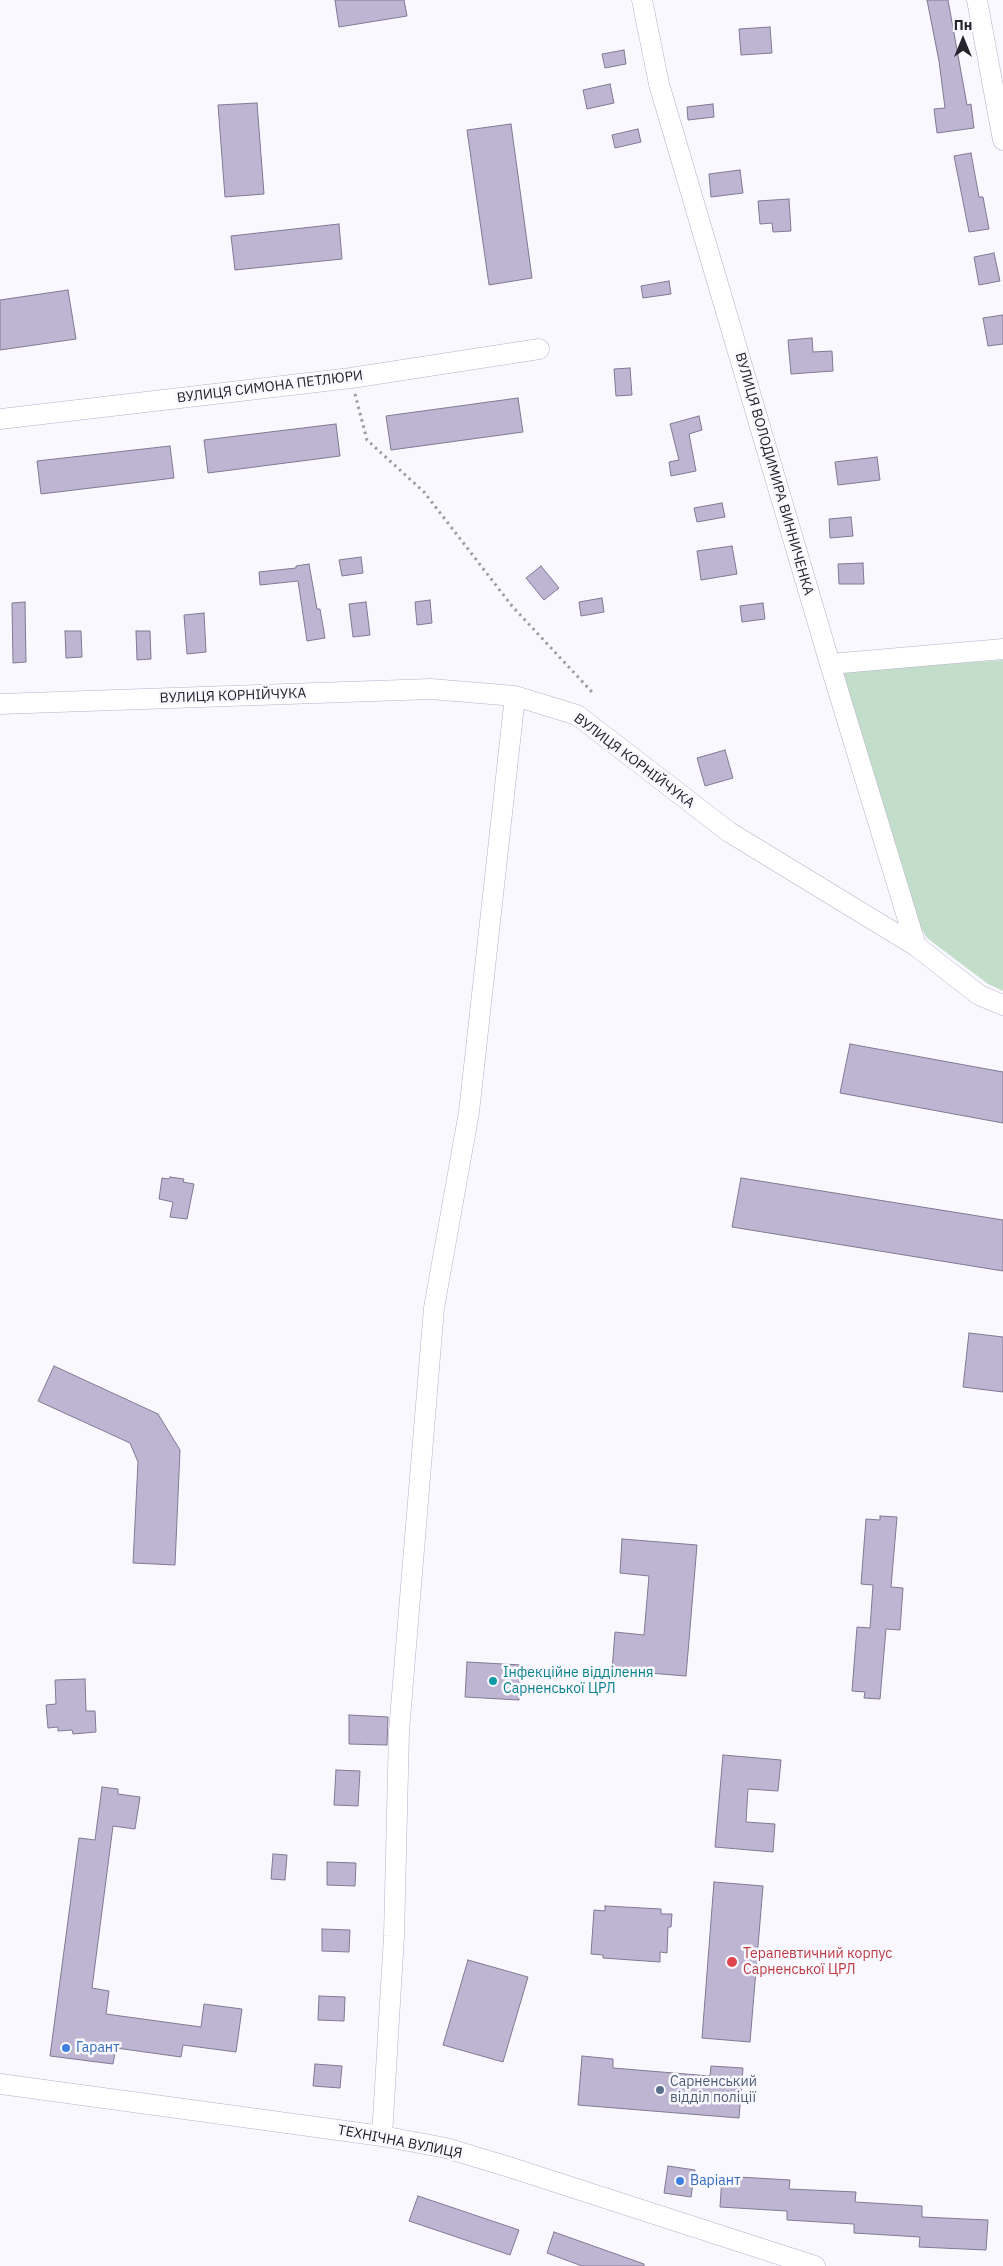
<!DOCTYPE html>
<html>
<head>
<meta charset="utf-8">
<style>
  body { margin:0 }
  #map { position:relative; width:1003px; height:2266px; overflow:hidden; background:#f9f8fe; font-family:"IBM Plex Sans",sans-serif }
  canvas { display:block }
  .north { position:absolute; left:938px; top:15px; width:50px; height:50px; -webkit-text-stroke:4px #f9f8fe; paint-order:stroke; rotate:0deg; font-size:14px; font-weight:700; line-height:20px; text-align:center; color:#25222d }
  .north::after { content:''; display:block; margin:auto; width:18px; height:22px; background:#25222d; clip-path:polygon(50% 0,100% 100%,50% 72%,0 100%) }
</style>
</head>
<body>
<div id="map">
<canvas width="1003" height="2266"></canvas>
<div class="north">Пн</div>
</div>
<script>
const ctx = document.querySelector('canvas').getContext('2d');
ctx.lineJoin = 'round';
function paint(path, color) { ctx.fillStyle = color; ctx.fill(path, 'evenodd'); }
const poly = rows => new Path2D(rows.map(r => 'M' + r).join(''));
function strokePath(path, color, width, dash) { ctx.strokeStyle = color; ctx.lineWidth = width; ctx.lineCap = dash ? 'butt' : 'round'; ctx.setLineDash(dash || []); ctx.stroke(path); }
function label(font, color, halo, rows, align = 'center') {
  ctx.font = font + ' "IBM Plex Sans",sans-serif'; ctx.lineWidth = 5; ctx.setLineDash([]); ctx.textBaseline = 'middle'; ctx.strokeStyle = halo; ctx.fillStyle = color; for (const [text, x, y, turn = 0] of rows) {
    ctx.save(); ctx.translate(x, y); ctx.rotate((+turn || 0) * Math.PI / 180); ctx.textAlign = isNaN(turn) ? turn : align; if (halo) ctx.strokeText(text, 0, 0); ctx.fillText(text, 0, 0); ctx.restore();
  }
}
paint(poly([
  [1003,660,1003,991,988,984,927,938,914,917,843,671]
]), '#c2decb');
const building = poly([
  [335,0,404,0,407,16,339,27,335,0],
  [927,0,948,0,967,105,971,104,974,128,937,133,934,109,945,108,939,61,927,0],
  [770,27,772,53,741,55,739,29,770,27],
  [624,50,626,64,605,68,602,54,624,50],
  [610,84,614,103,587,109,583,90,610,84],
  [257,103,264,194,225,197,218,105,257,103],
  [713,104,714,117,688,120,687,107,713,104],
  [511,124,532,278,489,285,467,130,511,124],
  [638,129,641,142,615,148,612,135,638,129],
  [971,153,979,197,983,197,989,229,969,232,954,156,971,153],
  [740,170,743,193,711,197,709,174,740,170],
  [789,199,791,231,773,232,772,223,760,224,758,201,789,199],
  [339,224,342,259,235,270,231,236,339,224],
  [994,253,1000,281,979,285,974,257,994,253],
  [669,281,671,294,643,298,641,286,669,281],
  [68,290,76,339,0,350,0,300,68,290],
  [1003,315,1003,344,988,346,983,318,1003,315],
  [812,338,813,352,832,351,833,371,791,374,788,340,812,338],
  [630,368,632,395,616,396,614,369,630,368],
  [518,398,523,432,391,450,386,416,518,398],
  [699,416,702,430,689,434,696,471,671,476,669,462,679,460,670,424,699,416],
  [336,424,340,456,208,473,204,440,336,424],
  [170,446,174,478,41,494,37,461,170,446],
  [877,457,880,480,838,485,835,462,877,457],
  [722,503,725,517,697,522,694,508,722,503],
  [851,517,853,536,830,538,829,519,851,517],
  [732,546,737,574,701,580,697,551,732,546],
  [361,557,363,573,342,576,339,560,361,557],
  [863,563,864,584,839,584,838,564,863,563],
  [309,564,317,609,320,609,325,638,307,641,298,581,260,585,259,572,296,568,296,566,309,564],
  [541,566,559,588,544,600,526,578,541,566],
  [602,598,604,612,581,616,579,602,602,598],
  [430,600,432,623,417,625,415,602,430,600],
  [25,602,26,662,13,663,12,603,25,602],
  [366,602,370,635,353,637,349,604,366,602],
  [763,603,765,619,742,622,740,606,763,603],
  [204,613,206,652,187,654,184,615,204,613],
  [65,631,81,631,82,657,66,658,65,631],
  [136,631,150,631,151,659,137,660,136,631],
  [725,750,733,778,705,786,697,758,725,750],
  [850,1044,1003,1072,1003,1123,840,1093,850,1044],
  [170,1177,184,1179,183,1182,194,1184,187,1219,170,1217,173,1202,159,1199,162,1178,169,1179,170,1177],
  [741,1178,1003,1220,1003,1271,732,1227,741,1178],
  [969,1333,1003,1337,1003,1392,963,1387,969,1333],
  [54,1366,158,1414,180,1450,175,1565,133,1563,138,1462,130,1443,38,1401,54,1366],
  [880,1516,897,1517,891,1587,903,1588,900,1630,886,1629,880,1699,864,1698,865,1692,852,1691,857,1627,870,1628,873,1585,861,1584,866,1519,880,1520,880,1516],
  [622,1539,697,1545,686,1676,612,1670,615,1632,644,1635,649,1576,620,1573,622,1539],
  [467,1662,521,1665,519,1700,465,1697,467,1662],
  [85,1679,86,1711,95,1711,96,1732,73,1734,72,1730,58,1731,58,1727,48,1728,46,1705,56,1704,55,1680,85,1679],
  [349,1715,388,1717,387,1745,349,1744,349,1715],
  [723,1755,781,1760,778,1791,748,1789,746,1822,775,1824,773,1852,715,1847,723,1755],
  [336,1770,360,1771,358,1806,334,1805,336,1770],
  [102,1787,118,1789,118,1794,140,1797,135,1829,113,1826,92,1988,109,1991,106,2014,201,2027,204,2004,242,2009,236,2052,183,2045,181,2057,116,2048,113,2064,50,2056,79,1838,95,1840,102,1787],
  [273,1854,287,1855,285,1880,271,1879,273,1854],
  [327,1862,356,1863,355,1886,327,1885,327,1862],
  [714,1882,763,1886,750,2042,702,2038,714,1882],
  [605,1906,661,1909,661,1914,672,1914,671,1927,668,1927,667,1953,660,1952,660,1962,603,1958,603,1955,591,1954,594,1910,605,1911,605,1906],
  [322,1929,350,1930,349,1952,322,1951,322,1929],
  [468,1960,528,1977,503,2062,443,2045,468,1960],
  [319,1996,345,1997,344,2021,318,2020,319,1996],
  [582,2056,613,2059,613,2068,710,2076,711,2066,743,2068,739,2118,578,2105,582,2056],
  [315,2064,342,2066,340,2088,313,2086,315,2064],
  [668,2166,695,2170,691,2197,664,2193,668,2166],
  [722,2176,790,2180,789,2189,856,2192,855,2202,922,2206,922,2217,988,2220,986,2250,919,2247,920,2237,854,2233,854,2224,787,2220,787,2211,720,2207,722,2176],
  [418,2196,519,2230,510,2255,409,2221,418,2196],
  [554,2232,644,2264,644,2266,582,2266,547,2253,554,2232]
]);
paint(building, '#bdb5d2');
strokePath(building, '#817994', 1);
const street = poly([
  [642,0,659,84,830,664,916,946],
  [977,0,1003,140],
  [0,419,351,378,539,349],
  [830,664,1003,649],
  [0,704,431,689,515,696,577,715,729,832,916,946,979,995,1003,1005],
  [0,2084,382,2136,446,2148,509,2167,815,2266],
  [382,2136,394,1936,399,1731,434,1308,469,1112,515,696]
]);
strokePath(street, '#b8b0cd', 21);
strokePath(poly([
  [355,394,367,440,424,492,512,606,592,692]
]), '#9d9ca4', 3, [2.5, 4]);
strokePath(street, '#fff', 20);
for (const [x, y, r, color] of [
  [493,1681,5,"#0f9aa8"],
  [732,1962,6,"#e0444e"],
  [66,2048,5,"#3f7fe0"],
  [660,2090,5,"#5c6f8a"],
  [680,2181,5,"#3f7fe0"]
]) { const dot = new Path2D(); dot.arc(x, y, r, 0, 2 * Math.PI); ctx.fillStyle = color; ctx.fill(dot); strokePath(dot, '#f9f8fe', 2); }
label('14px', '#25222d', '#f9f8fe', [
  ["ВУЛИЦЯ СИМОНА ПЕТЛЮРИ",270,387,-7],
  ["ВУЛИЦЯ ВОЛОДИМИРА ВИННИЧЕНКА",774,474,74],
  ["ВУЛИЦЯ КОРНІЙЧУКА",233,696,-2],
  ["ВУЛИЦЯ КОРНІЙЧУКА",634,761,37],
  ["ТЕХНІЧНА ВУЛИЦЯ",400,2142,11]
]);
label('14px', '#0d838f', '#f9f8fe', [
  ["Інфекційне відділення",503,1673],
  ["Сарненської ЦРЛ",503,1689]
], 'left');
label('14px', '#be3a42', '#f9f8fe', [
  ["Терапевтичний корпус",743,1954],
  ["Сарненської ЦРЛ",743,1970]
], 'left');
label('14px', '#366cbe', '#f9f8fe', [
  ["Гарант",76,2048],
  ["Варіант",690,2181]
], 'left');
label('14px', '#4e5e75', '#f9f8fe', [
  ["Сарненський",670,2082],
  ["відділ поліції",670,2098]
], 'left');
</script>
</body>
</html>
